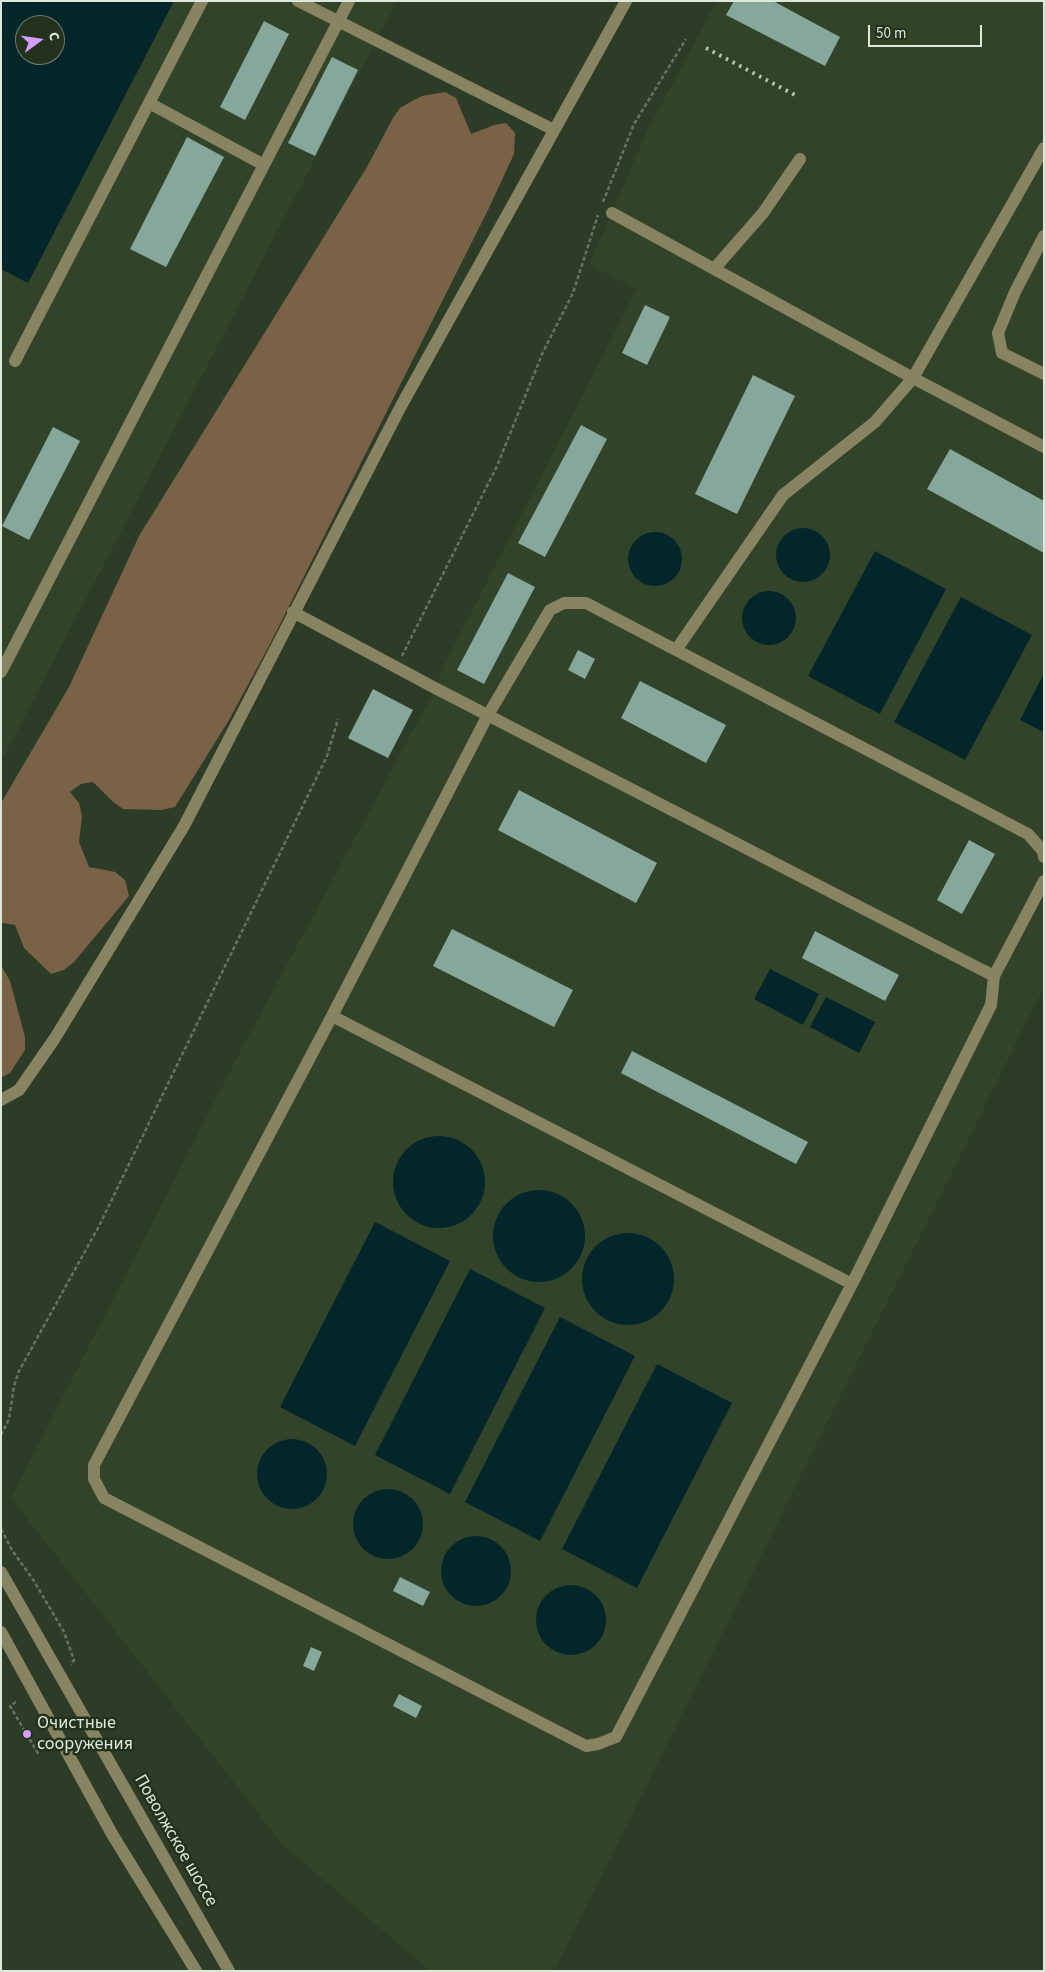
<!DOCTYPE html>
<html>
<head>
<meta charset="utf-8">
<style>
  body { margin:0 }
  #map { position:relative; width:1045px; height:1972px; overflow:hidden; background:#2d3c27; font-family:"Source Sans 3",sans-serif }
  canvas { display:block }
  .frame { position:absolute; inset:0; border:2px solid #dde7da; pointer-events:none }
  .north { position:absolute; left:15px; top:15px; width:50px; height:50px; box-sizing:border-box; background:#23321d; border:1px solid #6d7a69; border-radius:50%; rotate:76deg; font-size:14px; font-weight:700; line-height:20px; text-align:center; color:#dde7da }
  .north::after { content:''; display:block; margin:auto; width:18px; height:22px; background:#d29dfd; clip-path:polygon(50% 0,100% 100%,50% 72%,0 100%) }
  .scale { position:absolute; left:868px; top:25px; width:114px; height:22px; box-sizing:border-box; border:2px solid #dde7da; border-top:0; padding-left:6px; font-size:15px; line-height:18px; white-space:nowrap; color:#dde7da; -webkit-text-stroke:4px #23321d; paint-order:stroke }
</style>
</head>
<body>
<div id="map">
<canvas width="1045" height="1972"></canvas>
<div class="frame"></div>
<div class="north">С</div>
<div class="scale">50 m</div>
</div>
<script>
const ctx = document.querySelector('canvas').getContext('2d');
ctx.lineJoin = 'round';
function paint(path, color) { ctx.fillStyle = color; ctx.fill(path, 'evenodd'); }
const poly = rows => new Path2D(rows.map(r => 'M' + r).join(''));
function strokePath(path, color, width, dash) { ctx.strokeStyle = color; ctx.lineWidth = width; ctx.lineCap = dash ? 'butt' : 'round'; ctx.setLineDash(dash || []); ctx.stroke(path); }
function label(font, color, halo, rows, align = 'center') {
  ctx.font = font + ' "Source Sans 3",sans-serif'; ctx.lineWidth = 5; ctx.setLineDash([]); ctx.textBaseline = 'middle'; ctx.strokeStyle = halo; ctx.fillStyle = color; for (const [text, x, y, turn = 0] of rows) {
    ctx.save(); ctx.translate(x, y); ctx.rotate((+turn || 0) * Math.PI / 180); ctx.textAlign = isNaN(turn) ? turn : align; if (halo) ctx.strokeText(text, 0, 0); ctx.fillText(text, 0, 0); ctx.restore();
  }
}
paint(poly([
  [1,1,397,1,1,762],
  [25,25,55,25,55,55,25,55],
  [717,1,1044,1,1044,987,554,1971,430,1971,283,1845,11,1498,241,1050,432,695,445,664,637,289,589,265,648,129]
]), '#314429');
paint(poly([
  [445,92,456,98,471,134,494,125,506,123,515,133,514,154,487,212,270,644,229,720,175,807,161,810,123,809,112,801,93,782,81,784,70,792,79,803,82,816,79,842,89,867,115,872,125,880,129,896,74,962,64,970,51,974,24,948,15,925,3,923,1,925,1,803,69,687,139,536,367,167,393,118,400,108,412,101,422,96],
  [1,965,10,981,25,1037,25,1050,10,1073,1,1078]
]), '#7a6247');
paint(poly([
  [1,1,174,1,28,283,1,269],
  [25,25,55,25,55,55,25,55],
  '776 555a27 27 0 1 1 54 0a27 27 0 1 1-54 0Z',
  '628 559a27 27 0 1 1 54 0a27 27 0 1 1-54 0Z',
  [875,551,946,589,880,714,808,676],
  '742 618a27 27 0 1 1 54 0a27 27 0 1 1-54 0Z',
  [961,597,1032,635,965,760,894,722],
  [1044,673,1044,731,1043,732,1020,720],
  [770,969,819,994,803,1025,754,999],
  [826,997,875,1022,859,1053,810,1027],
  '393 1182a46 46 0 1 1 92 0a46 46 0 1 1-92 0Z',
  '493 1236a46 46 0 1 1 92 0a46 46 0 1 1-92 0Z',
  [375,1222,450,1261,355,1446,280,1407],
  '582 1279a46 46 0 1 1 92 0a46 46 0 1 1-92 0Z',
  [470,1269,545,1308,450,1494,375,1455],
  [560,1317,635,1356,540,1541,465,1502],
  [657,1364,732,1403,637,1588,562,1549],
  '257 1474a35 35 0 1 1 70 0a35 35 0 1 1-70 0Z',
  '353 1524a35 35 0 1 1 70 0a35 35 0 1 1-70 0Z',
  '441 1571a35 35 0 1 1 70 0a35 35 0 1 1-70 0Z',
  '536 1620a35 35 0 1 1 70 0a35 35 0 1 1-70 0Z'
]), '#03262a');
paint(poly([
  [734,1,773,1,840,37,825,66,726,15],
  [264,21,289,34,245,120,220,107],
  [332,57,358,70,315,156,288,143],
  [187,137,224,157,166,267,130,249],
  [645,305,670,317,647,365,622,353],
  [753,375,795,396,737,514,695,494],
  [581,425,607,439,545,557,518,543],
  [53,427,80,441,29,540,2,526],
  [950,449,1044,501,1044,553,927,489],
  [508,573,535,587,484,684,457,670],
  [578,650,595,659,585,679,568,670],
  [640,681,726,725,706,763,621,718],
  [373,689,413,710,388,758,348,738],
  [519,790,657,863,636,903,498,830],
  [969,840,995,854,962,914,937,900],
  [452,929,573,990,554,1027,433,966],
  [815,931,899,975,885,1001,802,958],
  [632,1051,808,1142,796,1164,621,1073],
  [400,1577,430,1592,423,1606,393,1591],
  [311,1647,322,1652,314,1671,303,1666],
  [399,1694,422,1706,416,1718,393,1706]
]), '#86a79b');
strokePath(poly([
  [603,202,634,124,686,39],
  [402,656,497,466,543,352,573,293,598,215],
  [1,1435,9,1419,14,1386,19,1371,99,1226,327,756,338,719],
  [1,1529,12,1550,34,1581,64,1632,74,1660,71,1665],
  [16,1702,10,1706,39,1755]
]), '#667361', 2.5, [4, 2.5]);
strokePath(poly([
  [298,1,554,130],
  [149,103,264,165],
  [612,213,913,378,1044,447],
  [1044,236,1015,292,998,333,1002,353,1044,374],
  [714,269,763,213,800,159],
  [15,361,202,1],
  [293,612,435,688,994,976],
  [676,650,783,495,875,422,913,378,1044,148],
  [1,672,349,1],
  [1044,857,1043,851,1028,834,586,603,564,603,550,610,488,715,332,1016,852,1284,991,1005,994,976,1044,881],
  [332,1016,94,1465,94,1479,104,1498,586,1746,598,1744,616,1737,852,1284],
  [1,1100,19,1090,55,1038,184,826,401,406,626,1],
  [1,1572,229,1971],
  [1,1632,112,1834,196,1971]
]), '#888462', 12);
strokePath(poly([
  [706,48,797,96]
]), '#b6c1b3', 4, [2.5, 5]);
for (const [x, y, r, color] of [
  [27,1734,5,"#d29dfd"]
]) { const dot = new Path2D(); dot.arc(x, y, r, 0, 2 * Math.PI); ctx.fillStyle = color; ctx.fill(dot); strokePath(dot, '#23321d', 2); }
label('18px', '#dde7da', '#23321d', [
  ["Очистные",37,1724],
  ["сооружения",37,1745]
], 'left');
label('18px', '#dde7da', '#23321d', [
  ["Поволжское шоссе",175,1841,60]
]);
</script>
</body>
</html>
